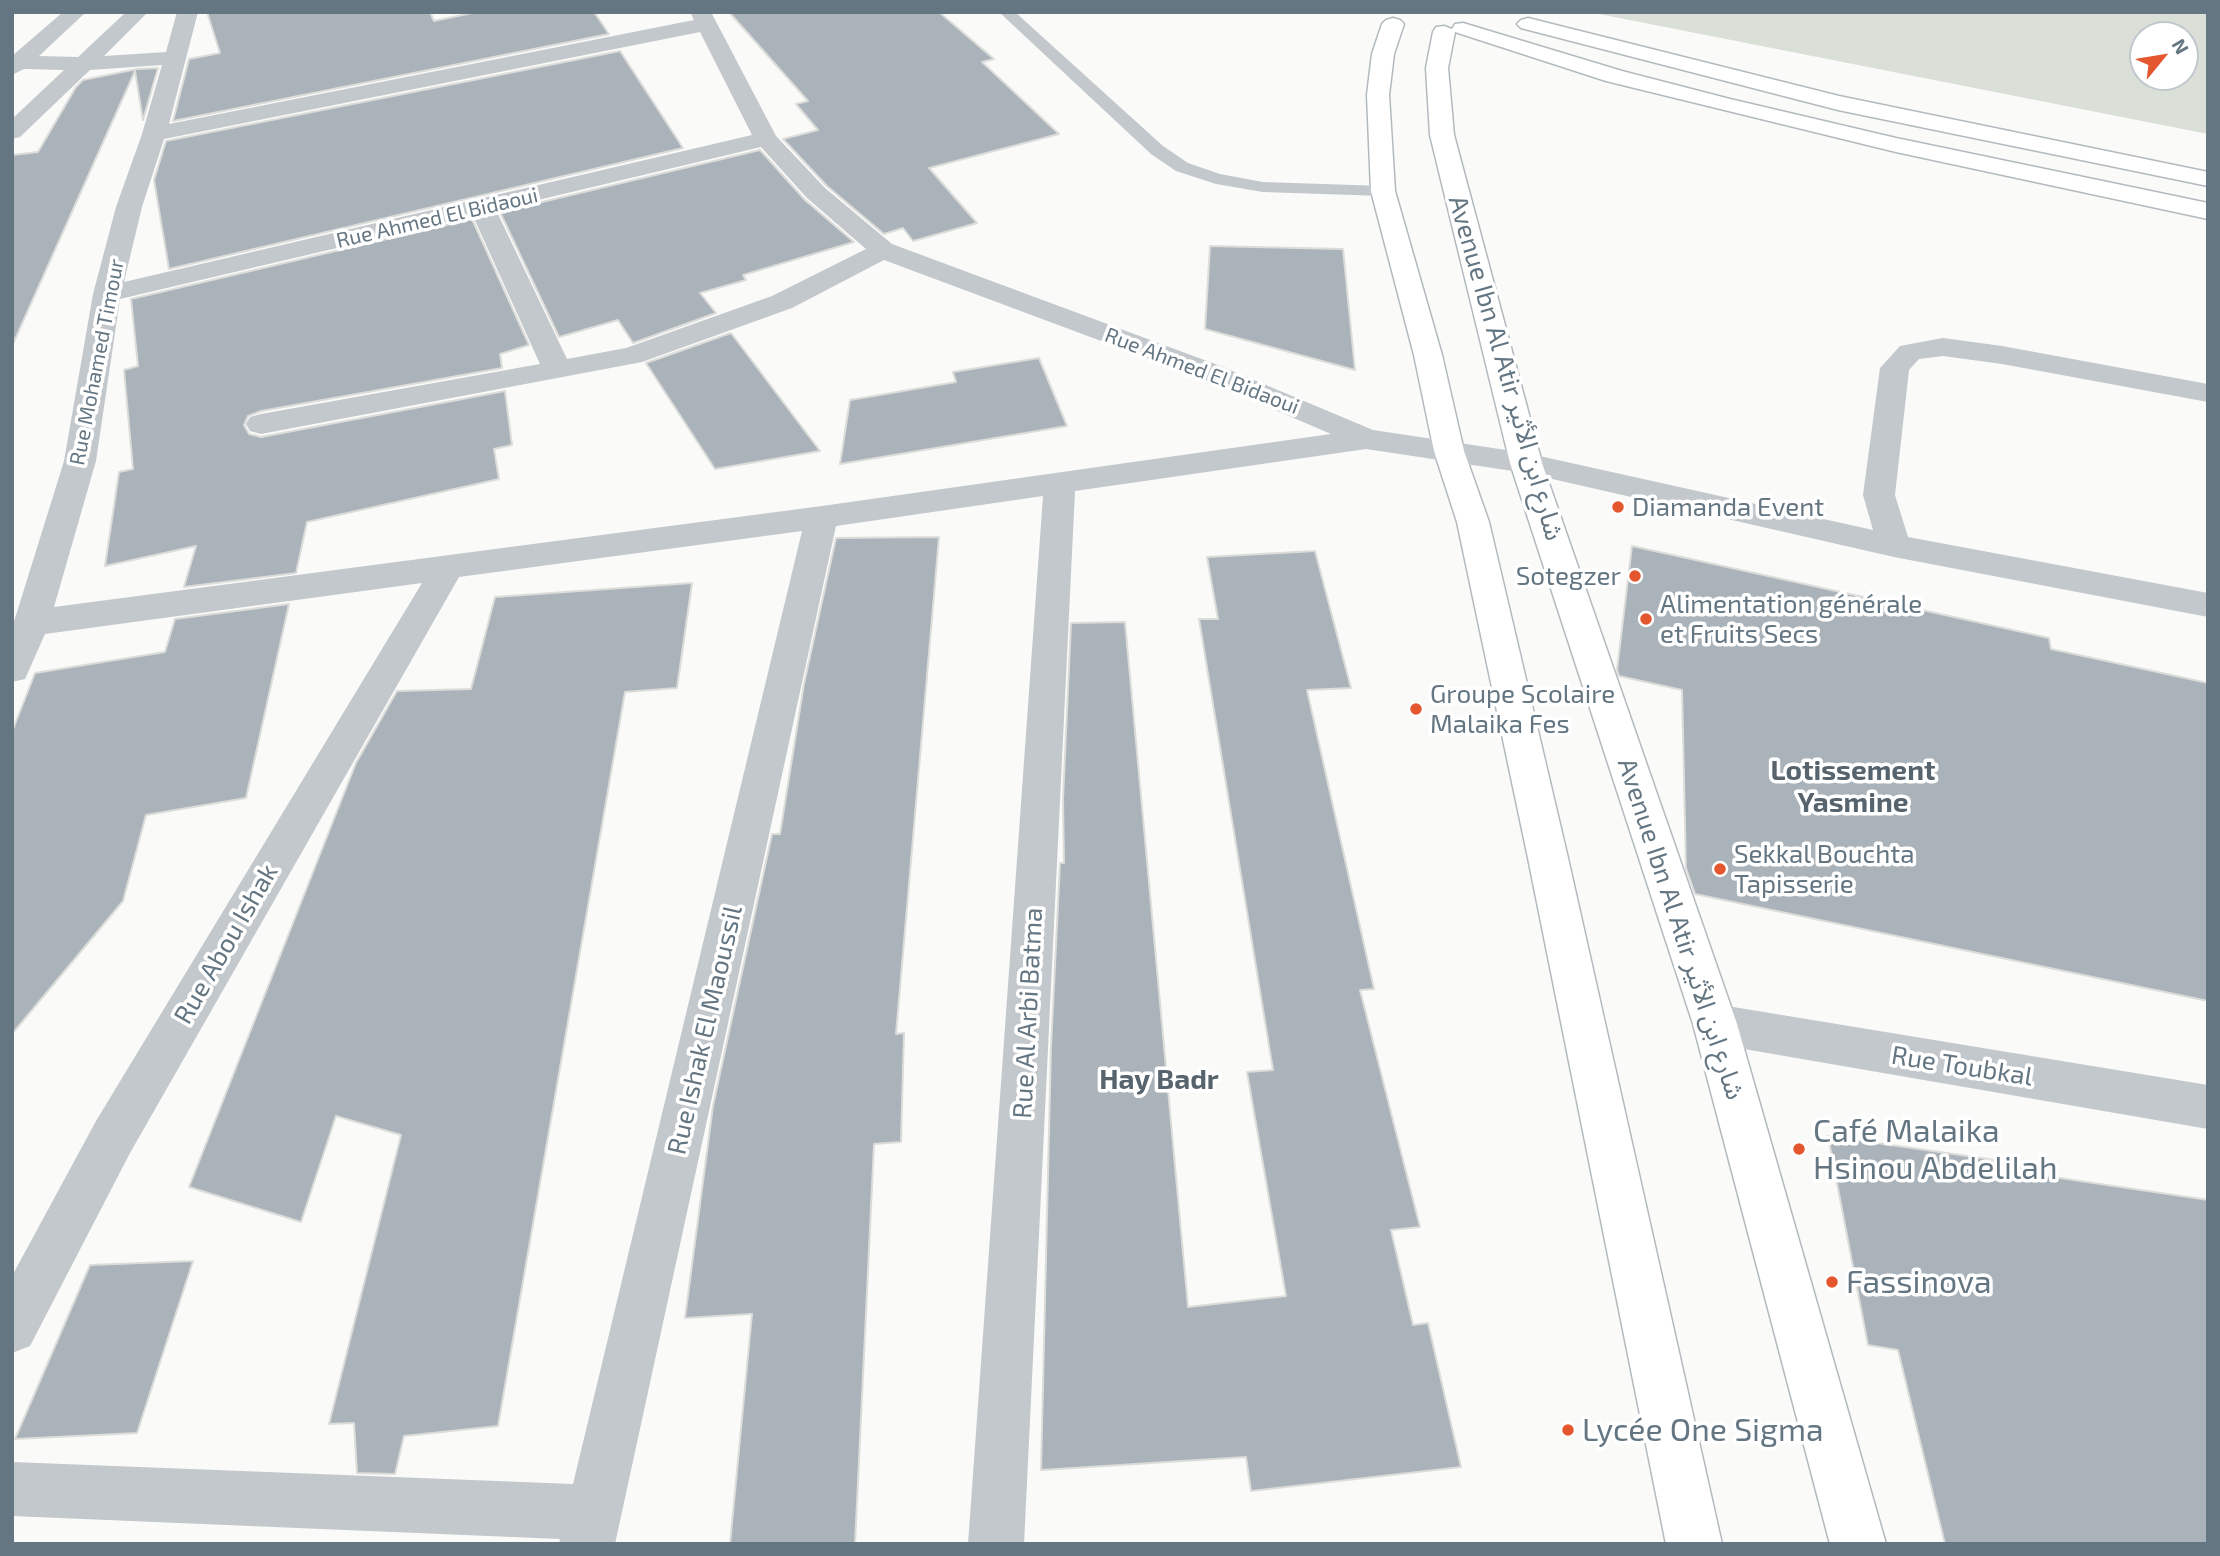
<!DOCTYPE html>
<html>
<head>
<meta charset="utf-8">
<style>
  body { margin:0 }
  #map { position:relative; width:2220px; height:1556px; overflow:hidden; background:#fafaf8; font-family:"Exo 2",sans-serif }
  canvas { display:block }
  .frame { position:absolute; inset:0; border:14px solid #657683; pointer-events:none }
  .north { position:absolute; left:2129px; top:21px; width:70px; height:70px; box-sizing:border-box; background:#fff; border:2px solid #c1c8cd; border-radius:50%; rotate:60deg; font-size:19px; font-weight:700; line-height:28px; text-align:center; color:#657683 }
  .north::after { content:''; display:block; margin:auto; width:24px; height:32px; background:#e4572e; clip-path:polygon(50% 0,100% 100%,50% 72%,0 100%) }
</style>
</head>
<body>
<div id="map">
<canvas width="2220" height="1556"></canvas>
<div class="frame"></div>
<div class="north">N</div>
</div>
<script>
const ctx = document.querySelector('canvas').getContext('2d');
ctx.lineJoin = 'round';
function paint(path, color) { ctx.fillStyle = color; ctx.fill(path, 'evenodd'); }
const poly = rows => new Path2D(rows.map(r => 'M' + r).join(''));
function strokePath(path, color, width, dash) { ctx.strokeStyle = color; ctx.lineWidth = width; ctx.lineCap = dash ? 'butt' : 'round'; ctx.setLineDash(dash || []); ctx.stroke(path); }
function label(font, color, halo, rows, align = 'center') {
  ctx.font = font + ' "Exo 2","Noto Sans Arabic",sans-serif'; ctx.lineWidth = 7; ctx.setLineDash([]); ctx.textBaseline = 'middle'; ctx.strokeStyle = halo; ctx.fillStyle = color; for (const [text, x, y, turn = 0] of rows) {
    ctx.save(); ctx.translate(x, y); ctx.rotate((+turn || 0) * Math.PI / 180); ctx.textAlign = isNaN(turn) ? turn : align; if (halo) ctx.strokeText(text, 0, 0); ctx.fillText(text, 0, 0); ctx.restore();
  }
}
paint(poly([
  [1589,12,2208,12,2208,134],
  [2143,35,2185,35,2185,77,2143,77]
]), '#dadfd7');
const building = poly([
  [207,12,430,12,434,21,477,12,594,12,609,34,173,121,189,59,220,53,207,12],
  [729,12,939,12,994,59,982,62,1059,134,929,168,977,223,913,241,903,228,884,234,827,186,783,139,818,130,796,104,808,101,729,12],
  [620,51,683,148,169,269,154,180,166,141,620,51],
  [158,68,143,120,135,71,12,346,12,155,38,152,76,87,83,80,137,69,158,68],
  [760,150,805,200,854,242,743,275,746,280,700,293,716,313,633,343,618,320,559,337,500,212,760,150],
  [472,219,529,345,500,354,502,368,261,411,248,416,244,425,249,434,261,437,505,391,512,445,494,449,499,479,307,522,296,573,184,587,196,546,105,566,119,472,133,469,124,370,138,366,131,299,472,219],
  [1210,246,1343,249,1355,370,1205,329,1210,246],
  [731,333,820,451,715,469,646,363,731,333],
  [1039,358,1067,426,840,464,850,400,956,382,953,372,1039,358],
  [939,537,896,1034,904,1033,901,1142,874,1144,855,1544,730,1544,752,1314,685,1318,713,1106,772,834,780,834,804,684,836,538,939,537],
  [1632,546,2049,638,2051,649,2208,683,2208,1001,1695,894,1686,868,1682,690,1619,676,1617,670,1632,546],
  [1315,551,1351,688,1307,690,1374,989,1360,990,1420,1227,1391,1230,1413,1325,1428,1323,1461,1467,1251,1491,1246,1457,1041,1470,1051,1047,1060,863,1064,863,1063,799,1071,623,1125,622,1188,1307,1286,1296,1247,1072,1273,1070,1199,619,1218,619,1207,557,1315,551],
  [692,583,677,688,625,692,498,1426,404,1436,395,1474,357,1473,354,1423,329,1424,401,1135,336,1116,301,1222,189,1187,356,763,397,691,471,689,495,597,692,583],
  [289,604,246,798,146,815,123,901,12,1034,12,732,35,673,165,652,175,619,289,604],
  [1828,1136,2023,1164,2026,1173,2208,1200,2208,1544,1945,1544,1898,1350,1868,1345,1828,1136],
  [193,1261,137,1433,15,1439,90,1265,193,1261]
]);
paint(building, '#aab3b9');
strokePath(building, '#dcdcda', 2);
const secondary = poly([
  [1393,18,1400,20,1404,24,1394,54,1389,95,1395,191,1442,355,1464,451,1489,522,1568,858,1722,1544,1666,1544,1528,858,1457,522,1434,451,1414,355,1371,191,1367,95,1372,54,1382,24,1386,20,1393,18],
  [1528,18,1839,96,2208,172,2208,186,1838,110,1521,28,1517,24,1521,20,1528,18],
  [1463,23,1622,71,1730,99,1896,138,2208,203,2208,219,1896,152,1606,81,1455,32,1448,68,1454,135,1542,463,1737,1024,1886,1544,1830,1544,1693,1024,1510,463,1430,135,1426,68,1433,32,1436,27,1444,26,1452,29,1455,24,1463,23]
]);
strokePath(secondary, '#b3babf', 3);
paint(poly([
  [999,12,1015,12,1163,146,1188,163,1220,174,1263,182,1383,186,1392,191,1383,196,1263,192,1216,184,1176,171,1151,154,999,12]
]), '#c3c8cc');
paint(poly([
  [63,12,86,12,39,56,78,57,126,12,148,12,104,56,166,52,177,12,198,12,169,124,694,20,690,12,711,12,776,136,825,188,892,244,1223,367,1373,430,1526,453,1873,530,1863,495,1880,368,1900,346,1943,338,2002,346,2208,384,2208,402,2002,364,1943,356,1919,359,1909,370,1895,495,1908,537,2208,593,2208,617,1894,557,1526,473,1366,449,1075,491,1024,1544,968,1544,1043,496,836,526,615,1544,559,1544,560,1539,12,1516,12,1462,573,1484,802,531,459,577,130,1153,30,1346,12,1353,12,1276,96,1121,422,583,45,634,25,679,12,682,12,628,64,461,93,294,116,207,142,134,162,65,90,70,20,137,12,139,12,119,64,70,24,69,12,75,12,56,63,12],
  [700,32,752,135,124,282,142,207,164,139,700,32],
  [761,147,807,198,866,249,772,296,626,348,567,359,496,210,761,147],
  [473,216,540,364,261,414,250,417,246,424,250,431,261,434,642,362,792,308,884,260,1203,379,1331,434,822,506,54,607,96,461,120,299,473,216],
  [1715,1004,2208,1085,2208,1129,1715,1044,1699,1038,1693,1024,1699,1010,1715,1004]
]), '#c3c8cc');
paint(secondary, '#fff');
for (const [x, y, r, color] of [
  [1618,507,7,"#e4572e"],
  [1635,576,7,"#e4572e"],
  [1646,619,7,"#e4572e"],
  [1416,709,7,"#e4572e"],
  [1720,869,7,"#e4572e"],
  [1799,1149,7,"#e4572e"],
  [1832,1282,7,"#e4572e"],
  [1568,1430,7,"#e4572e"]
]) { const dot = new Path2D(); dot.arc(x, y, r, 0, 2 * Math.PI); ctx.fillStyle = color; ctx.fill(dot); strokePath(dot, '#fff', 2.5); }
label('21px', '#657683', '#fff', [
  ["Rue Ahmed El Bidaoui",437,218,-13],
  ["Rue Mohamed Timour",97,362,-79],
  ["Rue Ahmed El Bidaoui",1202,371,21]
]);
label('26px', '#657683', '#fff', [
  ["Avenue Ibn Al Atir شارع ابن الأثير",1506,368,74],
  ["Avenue Ibn Al Atir شارع ابن الأثير",1681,929,72],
  ["Rue Abou Ishak",226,944,-60],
  ["Rue Al Arbi Batma",1028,1013,-87],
  ["Rue Ishak El Maoussil",705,1030,-77],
  ["Rue Toubkal",1962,1066,9]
]);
label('26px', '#657683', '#fff', [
  ["Diamanda Event",1632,507],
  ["Sotegzer",1621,576,"right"],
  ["Alimentation générale",1660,604],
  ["et Fruits Secs",1660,634],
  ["Groupe Scolaire",1430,694],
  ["Malaika Fes",1430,724],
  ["Sekkal Bouchta",1734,854],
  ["Tapisserie",1734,884]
], 'left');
label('bold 28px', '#57646e', '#fff', [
  ["Lotissement",1853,771],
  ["Yasmine",1853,803],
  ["Hay Badr",1159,1080]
]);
label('32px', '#657683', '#fff', [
  ["Café Malaika",1813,1131],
  ["Hsinou Abdelilah",1813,1168],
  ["Fassinova",1846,1282],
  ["Lycée One Sigma",1582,1430]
], 'left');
</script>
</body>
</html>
